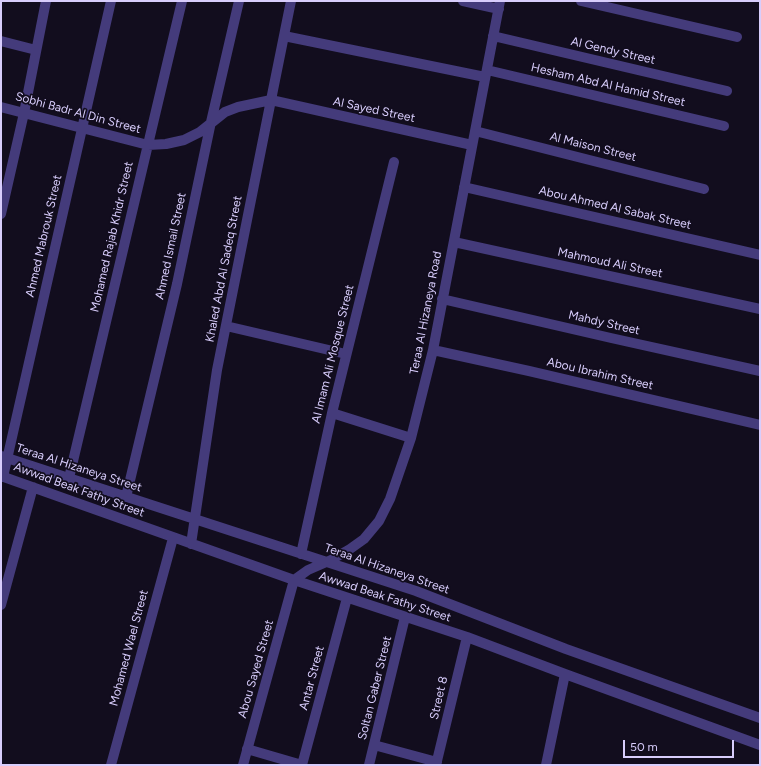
<!DOCTYPE html>
<html>
<head>
<meta charset="utf-8">
<style>
  body { margin:0 }
  #map { position:relative; width:761px; height:766px; overflow:hidden; background:#120d1e; font-family:Figtree,sans-serif }
  canvas { display:block }
  .frame { position:absolute; inset:0; border:2px solid #d8cdfc; pointer-events:none }
  .scale { position:absolute; left:623px; top:740px; width:111px; height:18px; box-sizing:border-box; border:2px solid #d8cdfc; border-top:0; padding-left:5px; font-size:12px; line-height:14px; white-space:nowrap; color:#d8cdfc; -webkit-text-stroke:3px #120d1e; paint-order:stroke }
</style>
</head>
<body>
<div id="map">
<canvas width="761" height="766"></canvas>
<div class="frame"></div>
<div class="scale">50 m</div>
</div>
<script>
const ctx = document.querySelector('canvas').getContext('2d');
ctx.lineJoin = 'round';
const poly = rows => new Path2D(rows.map(r => 'M' + r).join(''));
function strokePath(path, color, width, dash) { ctx.strokeStyle = color; ctx.lineWidth = width; ctx.lineCap = dash ? 'butt' : 'round'; ctx.setLineDash(dash || []); ctx.stroke(path); }
function label(font, color, halo, rows, align = 'center') {
  ctx.font = font + ' Figtree,sans-serif'; ctx.lineWidth = 3.5; ctx.setLineDash([]); ctx.textBaseline = 'middle'; ctx.strokeStyle = halo; ctx.fillStyle = color; for (const [text, x, y, turn = 0] of rows) {
    ctx.save(); ctx.translate(x, y); ctx.rotate((+turn || 0) * Math.PI / 180); ctx.textAlign = isNaN(turn) ? turn : align; if (halo) ctx.strokeText(text, 0, 0); ctx.fillText(text, 0, 0); ctx.restore();
  }
}
strokePath(poly([
  [463,1,499,9],
  [581,1,737,37],
  [284,36,485,77],
  [493,36,727,91],
  [1,41,36,50],
  [487,70,724,126],
  [1,107,148,145,166,144,184,140,200,132,225,112,238,107,271,100,472,145],
  [475,131,704,189],
  [464,187,760,255],
  [1,214,24,113,46,1],
  [454,242,760,309],
  [442,299,611,338,760,371],
  [226,326,346,354],
  [433,350,529,371,760,425],
  [332,413,411,438],
  [1,456,416,591,566,649,760,718],
  [1,476,294,580,467,637,565,674,760,745],
  [3,477,111,1],
  [69,478,182,1],
  [126,497,177,284,211,122,239,1],
  [191,544,217,370,271,100,291,1],
  [301,554,332,413,394,162],
  [1,605,33,487],
  [374,745,437,762],
  [247,749,302,765],
  [111,765,173,538],
  [243,765,294,580,308,570,331,560,350,549,364,539,379,521,390,499,411,438,433,350,500,1],
  [302,765,347,598],
  [369,765,405,617],
  [436,765,467,637],
  [546,765,565,674]
]), '#443b7b', 10);
label('12px', '#d8cdfc', '#120d1e', [
  ["Al Gendy Street",613,51,13],
  ["Hesham Abd Al Hamid Street",608,85,13],
  ["Al Sayed Street",374,110,12],
  ["Sobhi Badr Al Din Street",78,113,15],
  ["Al Maison Street",593,147,14],
  ["Abou Ahmed Al Sabak Street",615,208,13],
  ["Ahmed Mabrouk Street",44,236,-77],
  ["Mohamed Rajab Khidr Street",112,237,-77],
  ["Ahmed Ismail Street",171,246,-78],
  ["Mahmoud Ali Street",610,263,12],
  ["Khaled Abd Al Sadeq Street",224,269,-79],
  ["Teraa Al Hizaneya Road",426,313,-79],
  ["Mahdy Street",604,323,13],
  ["Al Imam Ali Mosque Street",333,354,-76],
  ["Abou Ibrahim Street",600,374,13],
  ["Teraa Al Hizaneya Street",79,468,18],
  ["Awwad Beak Fathy Street",79,490,20],
  ["Teraa Al Hizaneya Street",387,569,19],
  ["Awwad Beak Fathy Street",385,597,18],
  ["Mohamed Wael Street",129,648,-75],
  ["Abou Sayed Street",256,669,-74],
  ["Antar Street",312,678,-75],
  ["Soltan Gaber Street",375,688,-76],
  ["Street 8",439,698,-77]
]);
</script>
</body>
</html>
